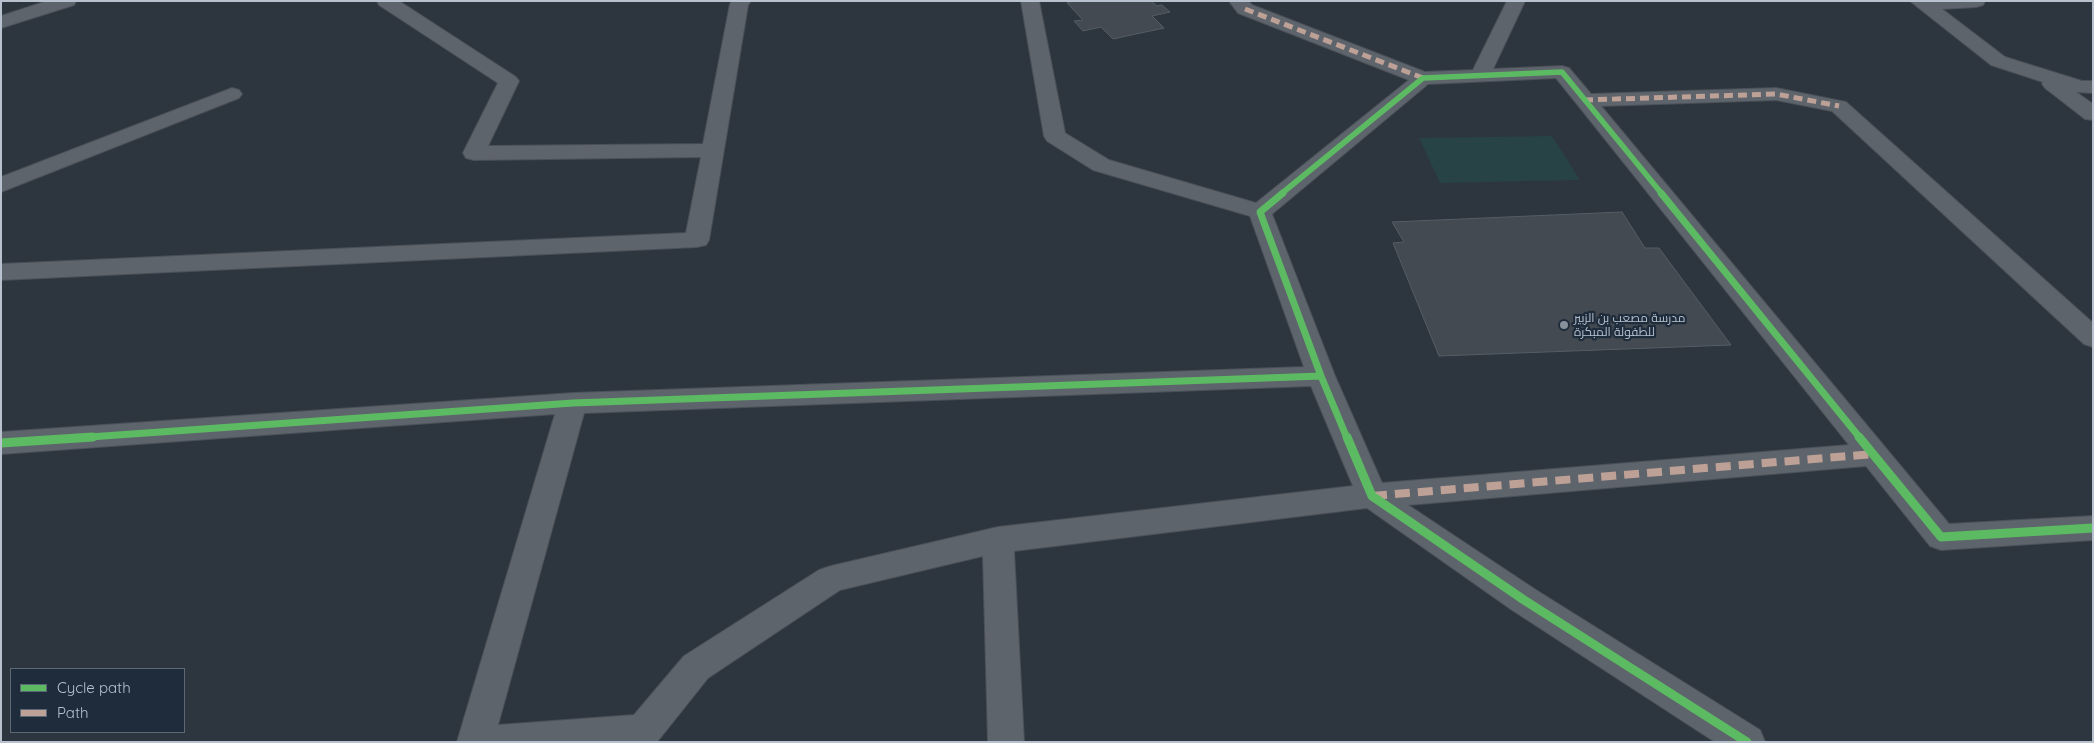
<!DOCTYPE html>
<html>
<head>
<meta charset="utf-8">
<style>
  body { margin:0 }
  #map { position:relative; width:2094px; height:743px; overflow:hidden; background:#2d353e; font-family:Quicksand,sans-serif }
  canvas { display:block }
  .frame { position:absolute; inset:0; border:2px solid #b8c2cf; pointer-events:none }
  .legend { position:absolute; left:10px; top:668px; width:175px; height:65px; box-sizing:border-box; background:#1e2c3b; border:1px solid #5c6876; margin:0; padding:6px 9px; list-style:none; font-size:15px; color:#b8c2cf }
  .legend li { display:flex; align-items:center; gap:10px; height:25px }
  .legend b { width:25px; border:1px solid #5c6876 }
</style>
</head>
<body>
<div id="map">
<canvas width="2094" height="743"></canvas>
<div class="frame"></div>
<ul class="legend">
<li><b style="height:6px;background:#5cba63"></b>Cycle path</li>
<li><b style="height:6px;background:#bda197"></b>Path</li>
</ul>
</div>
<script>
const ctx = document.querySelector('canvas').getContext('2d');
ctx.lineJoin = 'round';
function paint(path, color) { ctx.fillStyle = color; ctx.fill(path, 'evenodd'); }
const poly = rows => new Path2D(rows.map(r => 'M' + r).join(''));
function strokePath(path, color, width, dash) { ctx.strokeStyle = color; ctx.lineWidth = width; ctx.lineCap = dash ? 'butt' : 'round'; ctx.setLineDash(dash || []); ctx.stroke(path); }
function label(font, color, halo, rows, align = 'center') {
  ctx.font = font + ' Quicksand,Cairo,sans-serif'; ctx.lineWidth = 4.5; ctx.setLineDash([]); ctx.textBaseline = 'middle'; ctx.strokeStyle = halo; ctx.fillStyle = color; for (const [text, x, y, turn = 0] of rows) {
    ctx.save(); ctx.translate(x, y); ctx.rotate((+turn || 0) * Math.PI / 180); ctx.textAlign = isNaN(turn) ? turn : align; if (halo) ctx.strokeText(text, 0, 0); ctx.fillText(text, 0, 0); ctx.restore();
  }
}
paint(poly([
  [1552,136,1580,180,1440,183,1419,138]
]), '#284346');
const building = poly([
  [1074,1,1151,1,1157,6,1162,5,1170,12,1152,16,1164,28,1113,39,1101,27,1083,31,1074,21,1083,20,1067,3,1074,1],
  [1622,212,1645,248,1659,248,1731,345,1439,356,1393,243,1404,242,1392,222,1622,212]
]);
paint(building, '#434a51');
strokePath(building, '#555d65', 1);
const minor = poly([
  [47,1,76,1,74,5,1,28,1,16,47,1],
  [377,1,399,1,516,77,519,81,488,146,703,144,730,4,732,1,751,1,748,5,709,240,706,245,697,247,1,280,1,264,686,233,701,157,474,160,466,158,463,153,498,83,379,5,377,1],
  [1021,1,1039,1,1065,133,1109,160,1256,203,1409,80,1238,13,1229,1,1248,1,1252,5,1425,72,1473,70,1507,1,1525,1,1493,69,1562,66,1569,68,1591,94,1776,88,1846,102,2093,323,2093,347,2084,344,1832,111,1776,100,1601,106,1949,524,2093,516,2093,540,1941,550,1930,546,1866,466,1408,505,1536,590,1760,730,1765,742,1715,742,1512,610,1367,508,1014,551,1024,742,988,742,983,556,840,590,708,678,657,742,457,742,555,414,1,454,1,432,573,393,1304,367,1250,216,1093,170,1047,141,1044,136,1021,1],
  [1556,78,1577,104,1849,445,1382,483,1335,376,1272,214,1428,84,1556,78],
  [1311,386,1353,486,998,527,831,566,819,570,684,656,634,715,498,725,584,413,1311,386],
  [1910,1,1985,1,1983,5,1976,7,1942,9,2005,57,2082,81,2093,81,2093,93,2076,92,2093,104,2093,120,2085,119,2045,88,2042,84,2043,82,1991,65,1910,1],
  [232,88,239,90,242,94,239,98,1,192,1,177,232,88]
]);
strokePath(minor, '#4a5057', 2);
paint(minor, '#5e646b');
strokePath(poly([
  [1245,9,1423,78],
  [1584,100,1776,94,1839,106]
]), '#bda197', 5, [9, 5]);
strokePath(poly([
  [1372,496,1873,454]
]), '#bda197', 8, [15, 8]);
strokePath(poly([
  [1281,194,1423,78,1562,72,1662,194]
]), '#5cba63', 5.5);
strokePath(poly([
  [1283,193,1260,212,1321,376,1347,438],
  [1661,193,1860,438],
  [75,438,573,403,1321,376]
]), '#5cba63', 7);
strokePath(poly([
  [1347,437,1372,496,1524,600,1747,742],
  [1859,437,1941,537,2093,528],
  [1,443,93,437]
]), '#5cba63', 9);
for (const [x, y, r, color] of [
  [1564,325,5,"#87919c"]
]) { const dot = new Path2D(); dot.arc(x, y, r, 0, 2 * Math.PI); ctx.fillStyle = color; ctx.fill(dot); strokePath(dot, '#1e2c3b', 2); }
label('12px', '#b8c2cf', '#1e2c3b', [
  ["مدرسة مصعب بن الزبير",1574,318],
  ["للطفولة المبكرة",1574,332]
], 'left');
</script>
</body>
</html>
